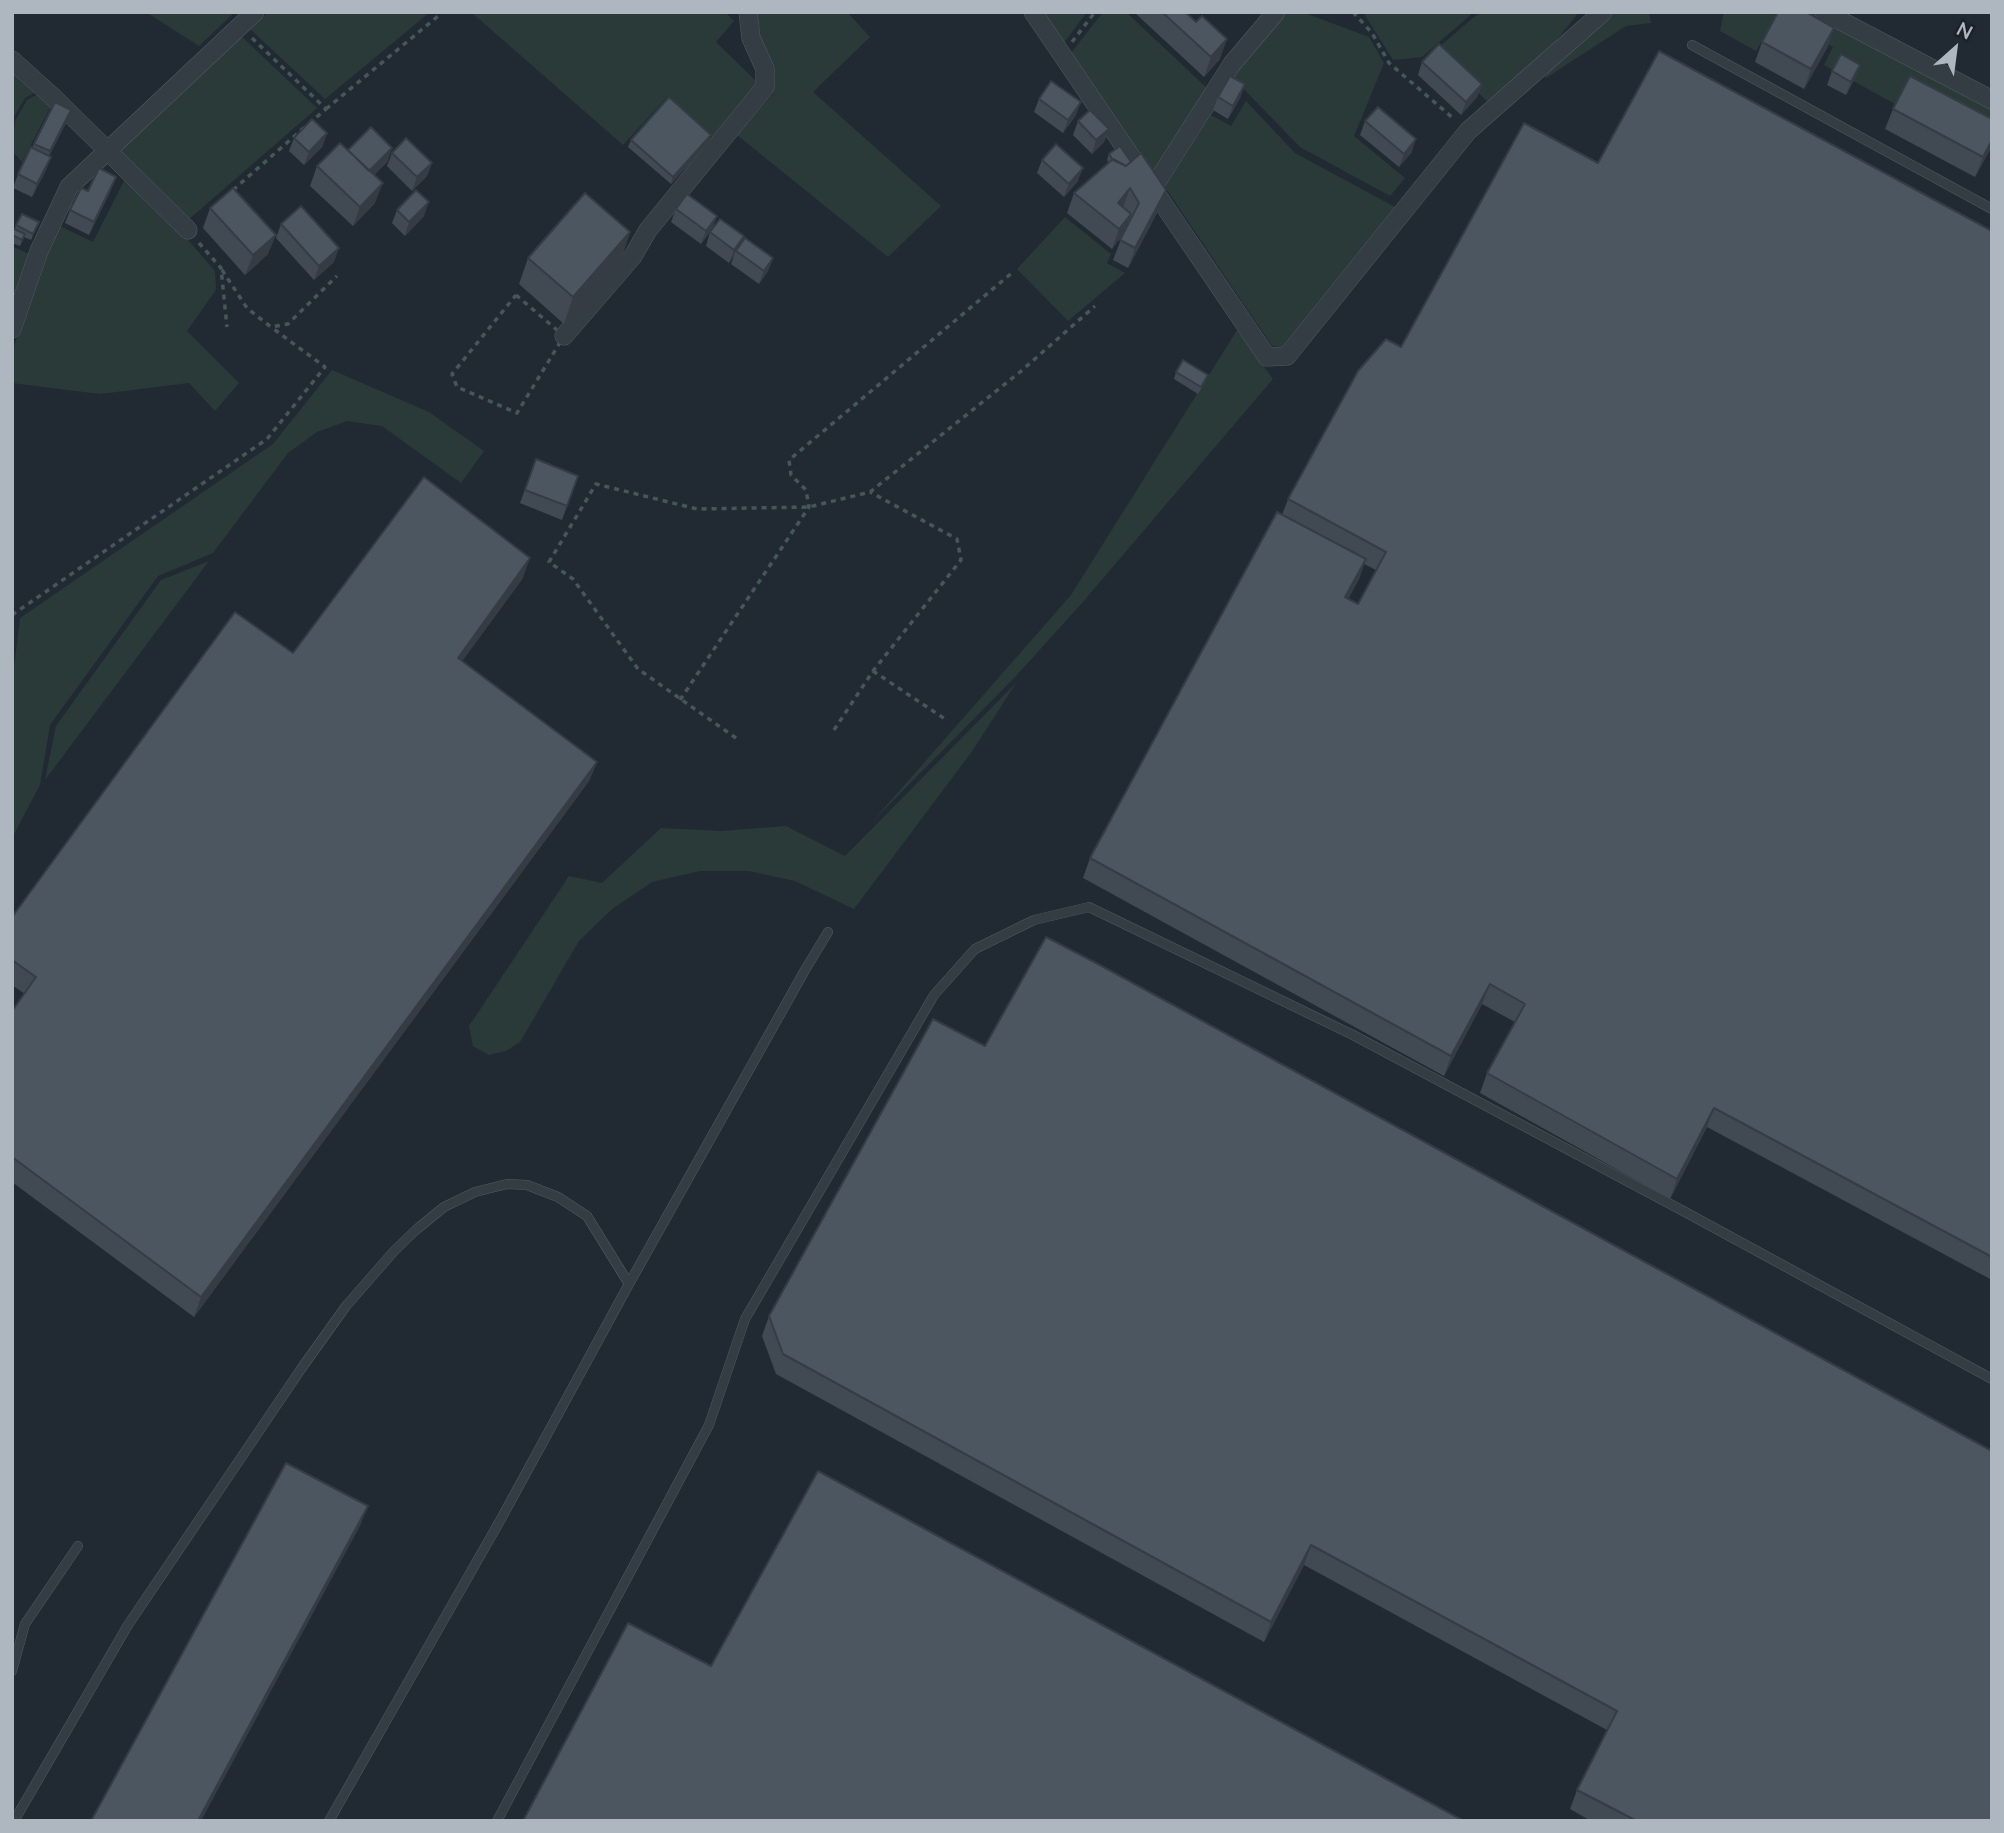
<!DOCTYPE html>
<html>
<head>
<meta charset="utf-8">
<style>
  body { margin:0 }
  #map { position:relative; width:2004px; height:1833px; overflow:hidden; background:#212a33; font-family:Lato,sans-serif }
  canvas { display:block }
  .frame { position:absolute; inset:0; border:14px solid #aeb7c0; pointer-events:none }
  .north { position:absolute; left:1920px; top:14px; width:70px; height:70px; -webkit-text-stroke:5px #1a2128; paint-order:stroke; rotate:28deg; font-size:19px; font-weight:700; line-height:28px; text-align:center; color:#aeb7c0 }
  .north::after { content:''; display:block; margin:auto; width:24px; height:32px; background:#aeb7c0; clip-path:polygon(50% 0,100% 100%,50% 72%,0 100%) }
</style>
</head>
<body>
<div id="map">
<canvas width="2004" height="1833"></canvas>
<div class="frame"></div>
<div class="north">N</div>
</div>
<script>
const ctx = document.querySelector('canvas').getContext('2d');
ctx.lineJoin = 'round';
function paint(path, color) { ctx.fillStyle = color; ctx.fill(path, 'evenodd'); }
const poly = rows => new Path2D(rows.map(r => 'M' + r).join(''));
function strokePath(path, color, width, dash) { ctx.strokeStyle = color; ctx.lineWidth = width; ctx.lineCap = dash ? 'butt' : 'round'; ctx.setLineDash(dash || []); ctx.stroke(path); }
paint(poly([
  [146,12,235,12,199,46],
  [268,12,430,12,325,99,250,29],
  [471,12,725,12,734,21,716,42,757,82,712,137,668,96,623,145],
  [756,12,847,12,870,37,813,92,941,206,888,257,737,135,773,93,773,65,758,35],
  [1041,12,1087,12,1063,44],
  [1103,12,1126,12,1208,89,1153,174,1071,53],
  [1284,12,1302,12,1369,37,1384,63,1354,136,1405,178,1390,196,1300,147,1231,76],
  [1363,12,1474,12,1422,57,1393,60],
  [1480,12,1579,12,1545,55,1488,102,1434,51],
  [1611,12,1649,12,1651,23,1626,26,1546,78,1542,73],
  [1724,12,1811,12,1992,106,1992,137,1902,91,1895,104,1824,65,1833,47,1776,16,1756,51,1720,31],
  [240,35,317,108,187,221,116,149],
  [12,70,36,92,25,98,12,120],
  [38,94,51,106,22,162,12,151,15,121,27,100],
  [1246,101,1295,153,1395,207,1282,347,1272,346,1165,187,1211,115,1231,126],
  [125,179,182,233,215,271,216,290,187,331,239,383,215,411,189,383,100,394,12,383,14,346,46,253,60,226,93,242],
  [1065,217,1111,254,1107,263,1125,273,1068,321,1017,269],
  [12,246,29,254,12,303],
  [1237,330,1273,379,1082,603,1016,676,872,822,1071,595],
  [332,370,429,412,484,451,461,483,382,426,347,421,317,432,288,453,213,553,158,576,50,725,40,785,12,838,12,683,20,618,273,444],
  [209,561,45,780,56,726,161,580],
  [1016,683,973,750,854,909,795,881,749,871,700,871,652,882,612,909,579,941,520,1042,506,1051,489,1055,473,1046,469,1026,569,876,602,883,661,828,721,831,786,826,845,856]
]), '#293a39');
const lane = poly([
  [1692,45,1992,209],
  [12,1671,25,1624,78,1546],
  [14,1821,128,1625,301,1369,346,1306,395,1250,417,1229,444,1207,475,1192,507,1184,527,1185,558,1197,587,1216,629,1284],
  [329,1821,501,1519,629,1284,805,970,828,932],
  [497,1821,709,1425,745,1319,934,995,975,949,1034,920,1089,907,1353,1035,1687,1213,1992,1379]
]);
const street = poly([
  [1033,12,1267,357,1287,356,1468,131,1603,12],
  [1824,12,1992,100],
  [12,60,53,97,188,230],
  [1153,188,1232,64,1276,12],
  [12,329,39,251,69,187,255,12],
  [564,336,633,256,648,230,765,87,765,69,751,38,748,12]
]);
strokePath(lane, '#515a61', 10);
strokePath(street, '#515a61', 19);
strokePath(poly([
  [1353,12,1372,33,1389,63,1454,119],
  [252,38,326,109,312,121],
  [1072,42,1095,12],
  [326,109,443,12],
  [233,190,306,126],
  [199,243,221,268,227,327],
  [222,270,247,308,271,327,288,324,337,276],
  [516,295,564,336,517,413,457,387,452,374,516,295],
  [12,615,267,439,325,367,271,327],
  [873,671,945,719],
  [680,700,809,507,806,490,791,475,789,460,1013,272],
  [834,730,873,671,961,560,957,539,870,492],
  [736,738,638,669,573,579,549,562,596,484,697,509,809,507,870,492,1020,372,1095,306]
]), '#465758', 3.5, [5, 5]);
strokePath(lane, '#343c44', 9);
strokePath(street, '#343c44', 18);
paint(poly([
  [1134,12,1185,12,1220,59,1204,77],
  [1834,28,1827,48,1804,89,1755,62,1762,42],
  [1422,62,1482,84,1477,97,1461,115,1418,75],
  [1860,65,1855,78,1846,95,1827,85,1832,71],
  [1245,84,1240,98,1228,119,1213,110,1218,97],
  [1039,99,1076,115,1063,133,1034,112],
  [1893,109,1992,146,1975,177,1885,129],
  [1078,121,1109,129,1104,142,1092,154,1073,135],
  [1365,121,1416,139,1411,153,1399,167,1360,135],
  [66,123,49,156,51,157,46,170,32,197,13,188,18,174,34,144],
  [327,133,322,147,304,165,289,151,294,138],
  [631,140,709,142,671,184,628,147],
  [392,153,432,163,427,176,412,191,387,166],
  [1109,154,1159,209,1128,268,1113,260,1123,234,1112,249,1067,213,1074,193,1109,163,1107,160],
  [1042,160,1078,181,1064,197,1037,173],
  [388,161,374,175,375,203,353,226,310,186,317,166],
  [1598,163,1992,231,1992,1280,1707,1127,1670,1199,1480,1093,1487,1073,1515,1022,1482,1004,1444,1076,1083,878,1090,858,1282,515,1288,499,1401,347],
  [1364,564,1376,570,1358,604,1348,599,1359,579],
  [111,190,89,235,65,223,70,210],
  [210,208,268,254,245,275,203,228],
  [676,209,717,216,712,229,701,244,671,222],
  [397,210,424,216,405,236,392,223],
  [39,222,31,240,24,237,20,246,12,243,12,228,15,229,16,225],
  [281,224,334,262,314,280,276,238],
  [630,232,621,259,564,324,519,284,528,258],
  [710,232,741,244,773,258,768,271,759,284,731,264,734,256,729,263,706,246],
  [1176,372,1208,375,1205,382,1198,394,1174,379],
  [536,459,578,476,562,520,520,503],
  [523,578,462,661,597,762,589,781,194,1317,12,1182,12,1011,25,994,12,985,12,917,293,653],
  [985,1046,1992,1821,1591,1821,1570,1809,1577,1790,1607,1730,1304,1565,1264,1642,776,1374,762,1336,769,1316]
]), '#414a53');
paint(poly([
  [1834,28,1827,48,1804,89,1811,69],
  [1227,39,1220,59,1204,77,1211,57],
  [1860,65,1855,78,1846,95,1851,82],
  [1245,84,1240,98,1228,119,1233,106],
  [1482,84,1477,97,1461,115,1466,102],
  [1081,102,1076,115,1063,133,1068,120],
  [71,110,66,123,45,165,50,151],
  [1109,129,1104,142,1092,154,1096,140],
  [327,133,322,147,304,165,309,152],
  [711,135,709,142,671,184,673,177],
  [1416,139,1411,153,1399,167,1404,154],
  [1992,140,1992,146,1975,177,1983,157],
  [392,148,388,161,362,186,367,173],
  [51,157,46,170,32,197,37,184],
  [432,163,427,176,412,191,417,177],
  [1083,168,1078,181,1064,197,1069,184],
  [116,177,111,190,89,235,94,222],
  [383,183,375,203,353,226,360,207],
  [1130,188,1123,208,1111,223,1118,203],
  [1166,190,1159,209,1128,268,1135,248],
  [429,202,424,216,405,236,409,222],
  [1131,214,1124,233,1112,249,1119,229],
  [717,216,712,229,701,244,706,231],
  [630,232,621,259,564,324,573,297],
  [276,235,268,254,245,275,253,255],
  [744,236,739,249,736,251,734,256,729,263,734,250],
  [339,248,334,262,314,280,319,266],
  [773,258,768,271,759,284,764,271],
  [530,558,523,578,450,678,458,658],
  [1366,559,1359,579,1338,617,1345,597],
  [597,762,589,781,194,1317,201,1297],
  [1490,984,1482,1004,1444,1076,1451,1056],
  [1714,1108,1707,1127,1670,1199,1677,1179],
  [368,1506,360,1526,201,1821,198,1821],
  [1311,1545,1304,1565,1264,1642,1271,1622]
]), '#353c44');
const building = poly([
  [1162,12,1185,12,1196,22,1202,16,1227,39,1211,57,1162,12],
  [1778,12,1806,12,1834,28,1811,69,1762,42,1778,12],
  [1439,44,1482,84,1466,102,1422,62,1439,44],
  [1659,51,1992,231,1992,1257,1714,1108,1677,1179,1487,1073,1525,1004,1490,984,1451,1056,1090,858,1277,512,1366,559,1345,597,1358,604,1386,552,1288,499,1358,371,1386,339,1401,347,1524,123,1598,163,1659,51],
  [1841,54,1860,65,1851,82,1832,71,1841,54],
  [1230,76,1245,84,1233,106,1218,97,1230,76],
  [1910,76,1992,119,1992,140,1983,157,1893,109,1910,76],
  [1051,81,1081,102,1068,120,1039,99,1051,81],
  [669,97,711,135,673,177,631,140,669,97],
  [55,102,71,110,50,151,34,144,55,102],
  [1378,107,1416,139,1404,154,1365,121,1378,107],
  [1090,110,1109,129,1096,140,1078,121,1090,110],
  [312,119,327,133,309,152,294,138,312,119],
  [371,127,392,148,369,171,348,150,371,127],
  [406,138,432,163,417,177,392,153,406,138],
  [340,143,383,183,360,207,317,166,340,143],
  [1056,144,1083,168,1069,184,1042,160,1056,144],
  [1120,146,1131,162,1126,166,1113,160,1109,154,1120,146],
  [31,147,51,157,37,184,18,174,31,147],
  [1141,153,1166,190,1135,248,1120,240,1139,203,1130,188,1118,203,1131,214,1119,229,1074,193,1113,159,1126,166,1141,153],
  [99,168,116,177,94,222,70,210,81,188,88,191,99,168],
  [233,188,276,235,253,255,210,208,233,188],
  [416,190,429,202,409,222,397,210,416,190],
  [585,193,630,232,573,297,528,258,585,193],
  [687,194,717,216,706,231,676,209,687,194],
  [301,206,339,248,319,266,281,224,301,206],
  [22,214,39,222,33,234,16,225,22,214],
  [720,219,744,236,734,250,710,232,720,219],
  [12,228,25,234,22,240,12,235,12,228],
  [745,238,773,258,764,271,736,251,745,238],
  [1183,360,1208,375,1201,387,1176,372,1183,360],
  [536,459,578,476,567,506,525,490,536,459],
  [424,477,530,558,458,658,597,762,201,1297,12,1157,12,1011,36,977,12,960,12,917,235,612,293,653,424,477],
  [1046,937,1098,964,1992,1451,1992,1821,1637,1821,1577,1790,1617,1711,1311,1545,1271,1622,783,1354,769,1316,933,1019,985,1046,1046,937],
  [286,1463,368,1506,201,1815,198,1821,91,1821,286,1463],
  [818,1471,1464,1821,523,1821,628,1623,711,1666,818,1471]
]);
paint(building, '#4c5661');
strokePath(building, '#353c44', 2);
</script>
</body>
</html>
